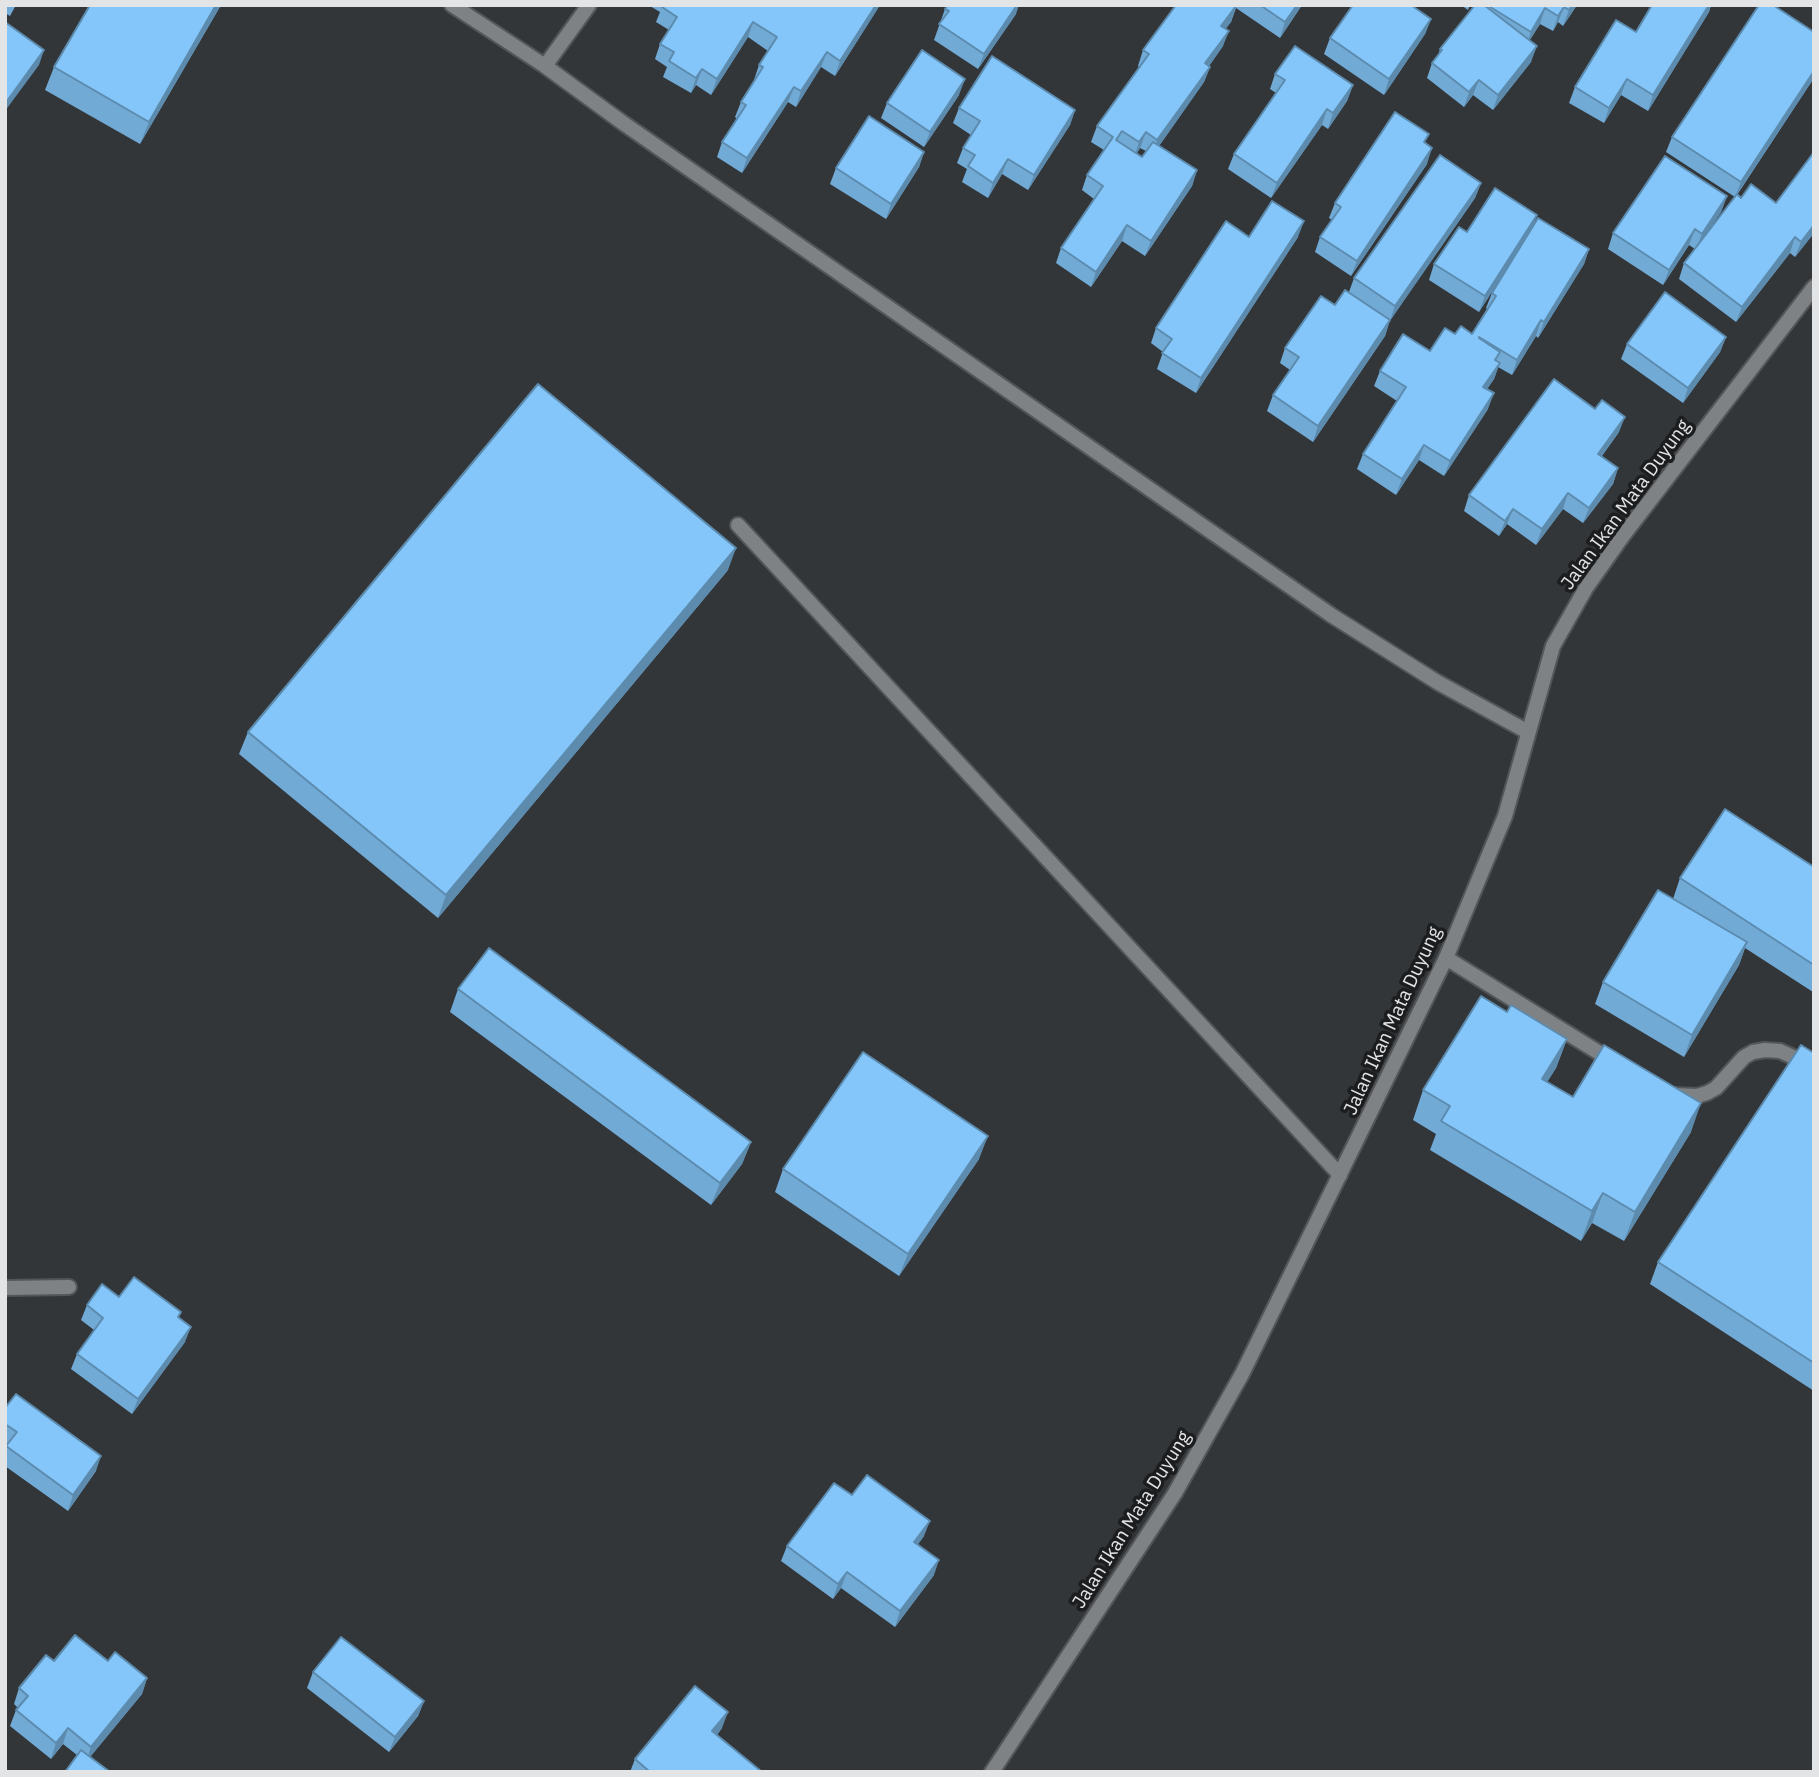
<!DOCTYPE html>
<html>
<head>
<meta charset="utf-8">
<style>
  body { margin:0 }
  #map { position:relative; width:1819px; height:1777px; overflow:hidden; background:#333639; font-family:"IBM Plex Sans",sans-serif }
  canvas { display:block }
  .frame { position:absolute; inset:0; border:7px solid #e2e4e5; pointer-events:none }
</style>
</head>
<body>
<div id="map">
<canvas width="1819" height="1777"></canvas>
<div class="frame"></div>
</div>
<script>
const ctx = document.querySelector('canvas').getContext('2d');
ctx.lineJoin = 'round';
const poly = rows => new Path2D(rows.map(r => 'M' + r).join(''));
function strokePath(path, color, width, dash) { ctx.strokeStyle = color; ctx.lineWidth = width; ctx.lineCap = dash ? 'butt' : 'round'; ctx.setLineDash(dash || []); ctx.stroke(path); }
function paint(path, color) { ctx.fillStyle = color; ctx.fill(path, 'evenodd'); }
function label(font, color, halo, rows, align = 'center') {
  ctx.font = font + ' "IBM Plex Sans",sans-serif'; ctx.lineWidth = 7; ctx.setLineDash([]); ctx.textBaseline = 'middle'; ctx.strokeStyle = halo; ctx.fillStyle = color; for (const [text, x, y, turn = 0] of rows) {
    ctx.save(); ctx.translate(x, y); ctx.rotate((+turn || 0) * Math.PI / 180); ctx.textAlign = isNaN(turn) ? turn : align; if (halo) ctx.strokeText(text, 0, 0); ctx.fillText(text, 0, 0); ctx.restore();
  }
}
const service = poly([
  [738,525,1340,1175],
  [1446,958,1614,1062],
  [1674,1095,1697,1096,1707,1093,1716,1088,1744,1057,1753,1052,1765,1050,1780,1051,1791,1056,1814,1070],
  [5,1288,69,1287]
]);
const minor = poly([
  [452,5,545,66,623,123,1331,615,1437,682,1528,732],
  [545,66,589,5],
  [992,1772,1175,1493,1242,1374,1446,958,1505,816,1553,646,1586,588,1622,537,1814,287]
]);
strokePath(service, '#535557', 18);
strokePath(minor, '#535557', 18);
strokePath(service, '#7f8285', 14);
strokePath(minor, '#7f8285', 14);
paint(poly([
  [5,5,16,5,10,16,5,13],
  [221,5,140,144,45,90,54,67],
  [650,5,880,5,835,76,821,67,796,107,788,102,742,173,717,157,722,142,737,119,735,117,741,102,755,80,754,80,759,65,768,51,748,37,711,95,696,85,691,93,663,77,667,67,655,59,660,44,669,30,656,22,660,12,650,6],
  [1176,5,1302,5,1280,38,1236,8,1231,22,1225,29,1223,46,1209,66,1210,67,1204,82,1159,146,1197,170,1192,186,1145,256,1122,241,1091,287,1056,263,1061,248,1094,199,1082,190,1087,175,1104,150,1091,142,1097,126,1139,67,1138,66,1143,50],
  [1140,148,1146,151,1142,157,1137,153],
  [1461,5,1470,5,1468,10],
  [1475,5,1577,5,1563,26,1558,22,1553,31,1540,24,1529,41,1531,62,1493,110,1473,95,1464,107,1427,78,1432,63,1438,56,1440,49],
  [1652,5,1711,5,1709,12,1648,111,1621,95,1604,123,1569,103,1575,87,1636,32],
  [945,9,1016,14,978,69,934,40],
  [1431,19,1425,34,1384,95,1324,54,1330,38],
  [1814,32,1814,78,1737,195,1741,198,1776,203,1814,152,1814,233,1795,257,1790,253,1736,322,1679,279,1684,263,1695,249,1689,245,1663,285,1608,249,1613,233,1727,196,1721,212,1704,237,1735,197,1666,152,1672,137],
  [1275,74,1353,85,1347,101,1328,129,1322,125,1271,198,1228,169,1234,154,1276,93,1270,89],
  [959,95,924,147,881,118,887,103],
  [959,108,1075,110,1070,125,1028,190,1002,174,988,198,962,182,967,169,957,163,963,148,971,135,953,123],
  [1425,144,1427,164,1351,276,1315,252,1320,237,1332,220,1329,218,1335,203],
  [924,152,919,167,886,219,830,184,836,168],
  [1481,183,1475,198,1390,320,1385,336,1313,442,1267,411,1273,395,1290,370,1280,363,1285,348,1349,292,1354,278],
  [1537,215,1533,225,1589,249,1584,264,1538,338,1536,336,1512,375,1498,367,1494,379,1487,389,1488,409,1444,476,1419,460,1396,495,1357,469,1363,454,1397,401,1374,386,1380,371,1430,351,1455,334,1472,334,1487,309,1486,308,1492,293,1499,281,1479,312,1429,280,1434,264,1467,232],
  [1249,237,1298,237,1196,393,1157,369,1163,352,1151,343,1156,328],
  [1726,337,1720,352,1683,403,1621,359,1627,344],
  [1619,432,1602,456,1618,468,1613,484,1583,523,1563,509,1536,545,1507,524,1499,536,1464,511,1469,495],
  [728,570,438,918,239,754,248,732],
  [1814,867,1814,990,1813,992,1745,948,1739,965,1684,1057,1595,1004,1603,982,1673,899,1680,878],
  [458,989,751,1142,742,1164,711,1205,450,1012],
  [1507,1012,1567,1039,1556,1068,1547,1082,1573,1097,1691,1132,1624,1241,1592,1223,1581,1241,1430,1150,1436,1134,1413,1120,1423,1090],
  [1814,1053,1814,1391,1650,1284,1658,1262],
  [979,1159,899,1276,775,1192,783,1169],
  [119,1297,179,1318,185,1342,132,1414,71,1369,77,1354,94,1330,81,1320,87,1305],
  [5,1408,96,1471,68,1511,5,1466,5,1448,7,1445,5,1443],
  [852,1495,924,1536,918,1544,934,1575,895,1627,841,1588,833,1599,781,1561,787,1546],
  [54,1661,147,1678,142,1694,90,1757,77,1755,63,1744,51,1759,10,1726,16,1710,18,1708,14,1704,19,1688],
  [313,1672,424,1701,418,1716,389,1752,307,1688],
  [722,1728,717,1735,762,1772,630,1772,635,1759]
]), '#72aad6');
paint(poly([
  [216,5,221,5,140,144,149,122],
  [876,5,880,5,835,76,840,61],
  [1017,5,1019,5,1016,14,978,69,984,54],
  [1297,5,1302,5,1280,38,1285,22],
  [1572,5,1577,5,1563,26,1569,10],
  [1709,5,1711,5,1709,12,1648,111,1653,95],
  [1236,6,1231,22,1216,42,1221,26],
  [1564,7,1558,22,1553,31,1558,16],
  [1545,8,1540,24,1525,48,1531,32],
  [1431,19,1425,34,1384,95,1389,79],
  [753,22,748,37,711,95,717,79],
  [1229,31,1223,46,1200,79,1205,63],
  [1537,46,1531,62,1493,110,1498,95],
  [44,50,39,65,5,111,5,106,7,101],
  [827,52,821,67,796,107,801,91],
  [1210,67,1204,82,1152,156,1157,140],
  [702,69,696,85,691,93,696,78],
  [1814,71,1814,78,1735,197,1741,182],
  [965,79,959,95,924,147,930,132],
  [1627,79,1621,95,1604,123,1609,108],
  [1479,80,1473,95,1464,107,1469,92],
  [1353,85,1347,101,1328,129,1333,113],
  [794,87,788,102,742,173,747,158],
  [1327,109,1322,125,1271,198,1277,183],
  [1075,110,1070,125,1028,190,1034,175],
  [1146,132,1140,148,1134,158,1139,142],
  [1432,148,1427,164,1351,276,1357,261],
  [924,152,919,167,886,219,891,204],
  [1008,159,1002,174,988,198,993,183],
  [1197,170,1192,186,1145,256,1151,241],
  [1481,183,1475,198,1390,321,1395,306],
  [1727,196,1721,212,1696,249,1702,234],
  [1537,215,1532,230,1479,312,1485,296],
  [1304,221,1298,237,1196,393,1201,378],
  [1127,225,1122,241,1091,287,1096,272],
  [1814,225,1814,233,1795,257,1801,242],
  [1695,229,1689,245,1663,285,1669,270],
  [1795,237,1790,253,1736,322,1742,307],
  [1589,249,1584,264,1538,338,1544,322],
  [1390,320,1385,336,1313,442,1318,426],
  [1541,320,1536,336,1512,375,1517,360],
  [1726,337,1720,352,1683,403,1688,388],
  [1500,363,1494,379,1478,403,1483,387],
  [1494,393,1488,409,1444,476,1450,461],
  [1625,417,1619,432,1592,469,1598,454],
  [1424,445,1419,460,1396,495,1402,479],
  [1618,468,1613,484,1583,523,1589,508],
  [1568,493,1563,509,1536,545,1542,529],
  [1513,509,1507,524,1499,536,1505,521],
  [736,548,728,570,438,918,446,895],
  [1747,942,1739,965,1684,1057,1692,1035],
  [1567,1039,1556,1068,1531,1108,1542,1079],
  [1701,1103,1691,1132,1624,1241,1635,1212],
  [988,1136,979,1159,899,1276,908,1254],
  [751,1142,742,1164,711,1205,720,1183],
  [1603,1193,1592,1223,1581,1241,1592,1211],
  [191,1327,185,1342,132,1414,138,1399],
  [101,1456,96,1471,68,1511,73,1495],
  [930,1521,924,1536,909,1557,914,1542],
  [939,1560,934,1575,895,1627,900,1611],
  [847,1572,841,1588,833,1599,838,1584],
  [147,1678,142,1694,86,1762,91,1747],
  [424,1701,418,1716,389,1752,395,1737],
  [728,1712,722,1728,707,1747,712,1731],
  [68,1728,63,1744,51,1759,56,1743]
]), '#5c8bae');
const building = poly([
  [90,5,216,5,149,122,54,67,90,5],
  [663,5,876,5,840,61,827,52,801,91,794,87,747,158,722,142,746,105,741,102,763,67,759,65,777,37,753,22,717,79,702,69,696,78,669,61,674,52,660,44,677,17,662,7,663,5],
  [948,5,1017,5,984,54,939,24,949,11,945,9,948,5],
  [1176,5,1235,5,1236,6,1221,26,1229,31,1205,63,1210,67,1157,140,1146,132,1139,142,1122,131,1116,140,1142,157,1153,142,1197,170,1151,241,1127,225,1096,272,1061,248,1103,186,1087,175,1113,137,1097,126,1149,54,1143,50,1176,5],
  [1260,5,1297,5,1285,22,1260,5],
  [1353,5,1411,5,1431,19,1389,79,1330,38,1353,5],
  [1475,5,1484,5,1537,46,1498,95,1479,80,1469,92,1432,63,1442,50,1440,49,1475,5],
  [1487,5,1572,5,1569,10,1564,7,1558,16,1545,8,1531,32,1487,5],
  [1652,5,1709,5,1653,95,1627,79,1609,108,1575,87,1616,20,1636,32,1652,5],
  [1759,5,1773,5,1814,32,1814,71,1741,182,1672,137,1759,5],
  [5,22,44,50,7,101,5,99,5,22],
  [1295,46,1353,85,1333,113,1327,109,1277,183,1234,154,1285,80,1275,74,1295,46],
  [922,50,965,79,930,132,887,103,922,50],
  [992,56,1075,110,1034,175,1008,159,993,183,968,166,975,155,963,148,980,121,959,108,992,56],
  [1395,112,1429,134,1424,142,1432,148,1357,261,1320,237,1341,207,1335,203,1395,112],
  [869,116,924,152,891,204,836,168,869,116],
  [1814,152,1814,225,1801,242,1795,237,1742,307,1684,263,1737,194,1741,198,1751,184,1776,203,1814,152],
  [1440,155,1481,183,1395,306,1354,278,1440,155],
  [1665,156,1727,196,1702,234,1695,229,1669,270,1613,233,1665,156],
  [1495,188,1537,215,1485,296,1434,264,1459,227,1467,232,1495,188],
  [1272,201,1304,221,1201,378,1162,353,1172,339,1156,328,1226,221,1249,237,1272,201],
  [1538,218,1589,249,1544,322,1541,320,1517,360,1479,337,1479,338,1500,352,1495,360,1500,363,1483,387,1494,393,1450,461,1424,445,1402,479,1363,454,1406,387,1380,371,1403,334,1430,351,1445,328,1455,334,1461,326,1472,334,1496,296,1492,293,1538,218],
  [1345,290,1390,320,1318,426,1273,395,1299,357,1285,348,1321,296,1335,305,1345,290],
  [1665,292,1726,337,1688,388,1627,344,1665,292],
  [1554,379,1595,409,1602,400,1625,417,1598,454,1618,468,1589,508,1568,493,1542,529,1513,509,1505,521,1469,495,1554,379],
  [538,384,736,548,446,895,248,732,538,384],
  [1725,809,1814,867,1814,965,1680,878,1725,809],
  [1658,890,1747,942,1692,1035,1603,982,1658,890],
  [489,948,751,1142,720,1183,458,989,489,948],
  [1481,996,1507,1012,1511,1005,1567,1039,1542,1079,1573,1097,1604,1045,1701,1103,1635,1212,1603,1193,1592,1211,1441,1121,1450,1106,1423,1090,1481,996],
  [1801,1045,1814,1053,1814,1363,1658,1262,1801,1045],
  [863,1052,988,1136,908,1254,783,1169,863,1052],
  [134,1277,181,1312,178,1317,191,1327,138,1399,77,1354,103,1318,87,1305,102,1284,119,1297,134,1277],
  [16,1394,101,1456,73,1495,6,1446,17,1432,5,1424,5,1408,16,1394],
  [867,1475,930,1521,914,1542,939,1560,900,1611,847,1572,838,1584,787,1546,834,1483,852,1495,867,1475],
  [75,1635,108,1661,115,1652,147,1678,91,1747,68,1728,56,1743,16,1710,28,1696,19,1688,46,1655,54,1661,75,1635],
  [341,1637,424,1701,395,1737,313,1672,341,1637],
  [695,1686,728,1712,712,1731,762,1772,650,1772,635,1759,695,1686],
  [81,1750,110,1772,65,1772,81,1750]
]);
paint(building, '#84c6f9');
strokePath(building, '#5c8bae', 2);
label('19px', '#e2e4e5', '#1c1d1f', [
  ["Jalan Ikan Mata Duyung",1626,505,-54],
  ["Jalan Ikan Mata Duyung",1393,1021,-65],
  ["Jalan Ikan Mata Duyung",1132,1520,-58]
]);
</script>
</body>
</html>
